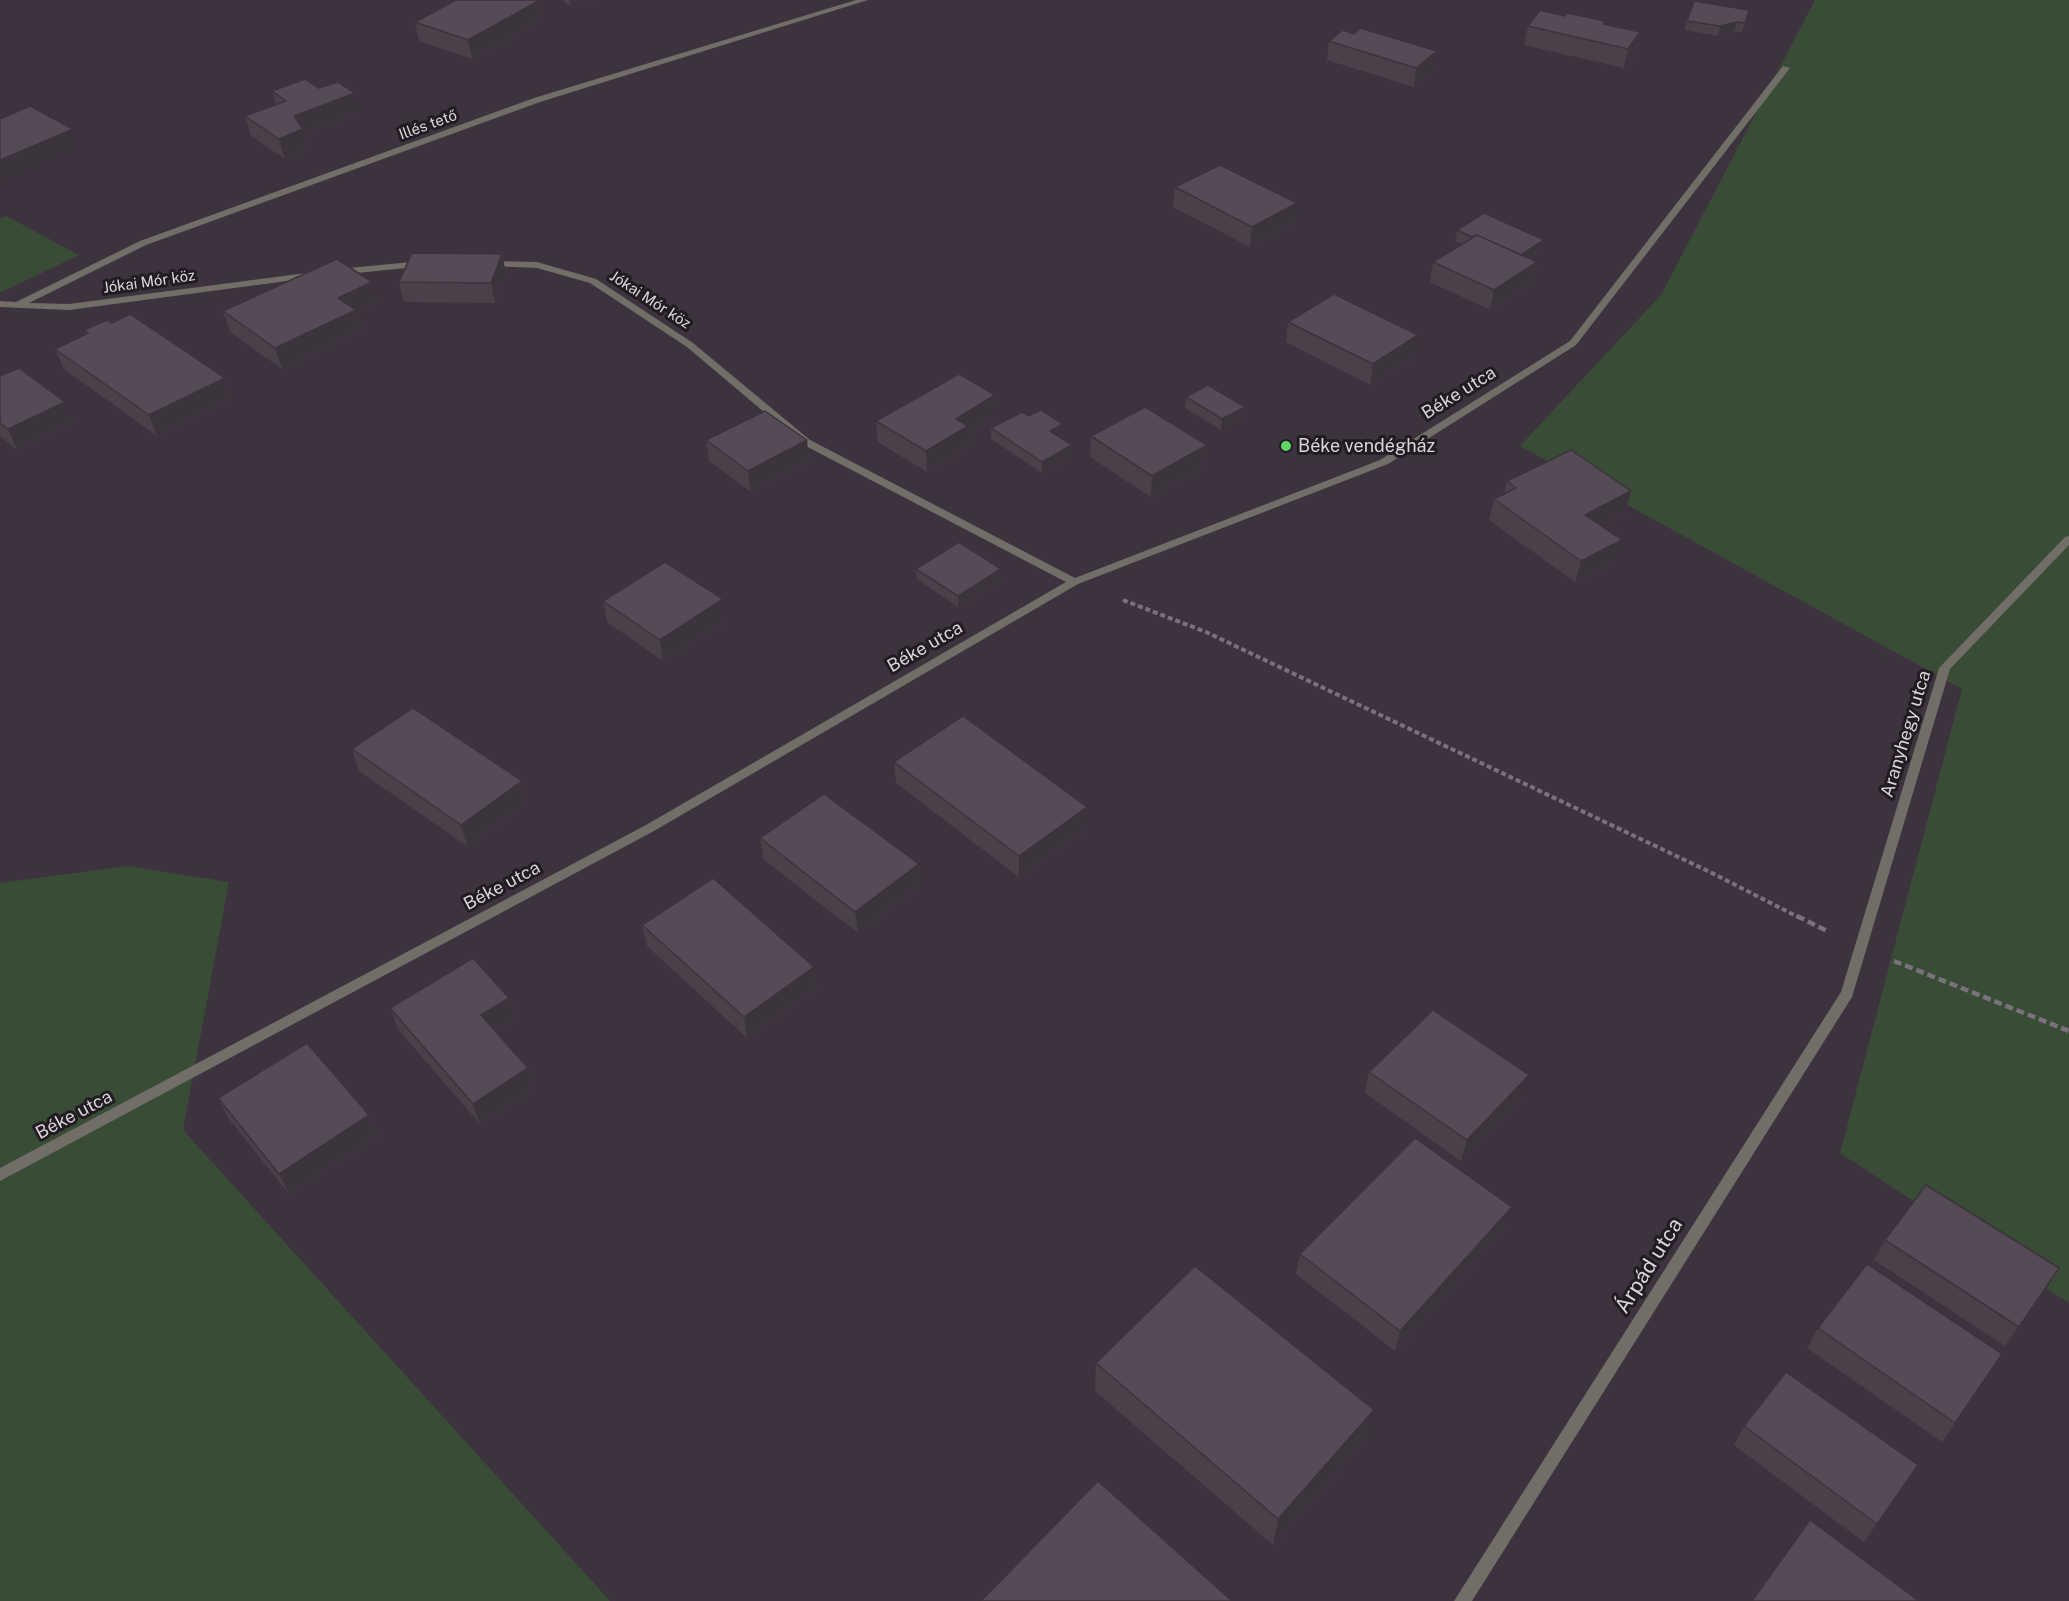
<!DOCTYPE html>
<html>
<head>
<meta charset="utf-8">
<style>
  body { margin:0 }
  canvas { display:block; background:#3d333e }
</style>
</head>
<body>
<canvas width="2069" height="1601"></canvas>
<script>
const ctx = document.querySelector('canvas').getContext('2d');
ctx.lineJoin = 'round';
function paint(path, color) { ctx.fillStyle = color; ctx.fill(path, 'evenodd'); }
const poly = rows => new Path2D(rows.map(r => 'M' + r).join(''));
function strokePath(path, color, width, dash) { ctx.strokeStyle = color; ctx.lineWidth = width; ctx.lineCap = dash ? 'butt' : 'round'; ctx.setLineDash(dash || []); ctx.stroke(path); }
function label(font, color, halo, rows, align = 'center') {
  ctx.font = font + ' "Public Sans",sans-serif'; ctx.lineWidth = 6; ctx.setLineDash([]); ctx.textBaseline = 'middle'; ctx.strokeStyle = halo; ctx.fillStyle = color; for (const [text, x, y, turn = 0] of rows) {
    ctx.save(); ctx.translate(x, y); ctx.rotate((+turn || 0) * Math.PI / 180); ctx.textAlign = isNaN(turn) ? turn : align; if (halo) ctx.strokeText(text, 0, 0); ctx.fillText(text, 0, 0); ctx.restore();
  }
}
paint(poly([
  [1815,0,2069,0,2069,1303,1840,1153,1962,689,1520,446,1661,295],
  [6,216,79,255,2,292,0,291,0,218],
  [127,866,229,882,183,1130,610,1601,0,1601,0,883]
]), '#394c36');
strokePath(poly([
  [1123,600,1206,632,1712,873,1800,918]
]), '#7a727b', 4, [5, 3]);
strokePath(poly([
  [1797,916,1827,931],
  [1894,961,2069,1031]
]), '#7a727b', 4.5, [8, 4]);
paint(poly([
  [856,0,868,0,540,102,146,245,29,303,69,304,314,272,318,275,317,277,69,310,0,307,0,301,16,302,140,241,534,98,856,0],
  [1783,66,1790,68,1576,345,1388,464,1078,584,654,831,0,1181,0,1168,646,825,1066,582,802,444,687,347,590,283,537,268,490,266,486,263,487,261,537,262,596,279,693,343,810,440,1075,578,1380,460,1570,341,1783,66],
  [422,261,425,262,425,266,338,275,334,272,338,269,422,261],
  [2069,536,2069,545,1950,669,1852,997,1472,1601,1454,1601,1841,992,1939,668,2065,537,2069,536]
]), '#716d67');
paint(poly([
  [540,0,544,19,472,59,419,41,415,22],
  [563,0,596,0,571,7],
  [1749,10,1742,32,1734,31,1718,36,1685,30,1687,21],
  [1565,16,1605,21,1604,25,1640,32,1636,51,1624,68,1524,45,1528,26],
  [1354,34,1434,70,1414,87,1327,60,1329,41],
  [319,88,360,112,304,133,309,149,285,159,251,136,245,116,276,105,272,91],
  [1175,187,1295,223,1250,247,1173,207],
  [1457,230,1544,240,1542,250,1530,258,1537,262,1533,282,1490,310,1430,282,1433,262,1462,244,1455,241],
  [502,254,506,274,495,303,404,302,399,282],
  [377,302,357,312,362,330,282,369,230,332,223,311],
  [1288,322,1415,356,1370,385,1286,342],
  [112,323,225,378,232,399,157,436,64,369,55,349,86,335,84,330],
  [0,376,74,422,17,450,0,436],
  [1186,397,1245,407,1244,418,1221,430,1185,408],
  [996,416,969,433,969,447,927,472,878,442,876,421],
  [1028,416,1063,424,1062,435,1059,437,1072,456,1042,473,991,439,991,428],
  [1091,436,1207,445,1205,466,1151,497,1090,457],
  [706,440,809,461,751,492,709,461],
  [1507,481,1626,512,1601,525,1616,561,1575,582,1489,520,1494,499,1504,494],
  [916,569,1001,580,958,607,917,579],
  [603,601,726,621,663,661,607,622],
  [352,749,522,781,528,802,467,846,359,771],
  [894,762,1086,828,1019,877,896,783],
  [760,838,919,864,920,885,858,933,764,860],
  [642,925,817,988,747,1038,647,946],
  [509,998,516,1019,496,1032,528,1068,535,1088,480,1124,398,1029,390,1008],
  [1369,1072,1523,1096,1461,1161,1365,1093],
  [218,1098,369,1115,377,1136,289,1194,229,1119],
  [1506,1227,1395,1351,1296,1274,1300,1254],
  [1885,1240,2059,1268,2005,1346,1874,1260],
  [1818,1328,1955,1423,1942,1442,1807,1348],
  [1096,1363,1367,1437,1273,1545,1095,1391],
  [1744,1426,1918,1465,1864,1542,1734,1445]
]), '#494049');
paint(poly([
  [540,0,544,19,472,59,468,40],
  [570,0,596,0,571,7],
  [1737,22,1734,31,1718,36,1720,26],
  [1640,32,1636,51,1624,68,1628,49],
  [1437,51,1434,70,1414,87,1416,68],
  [355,93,360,112,304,133,309,149,285,159,279,139,294,116],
  [73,129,80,148,0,184,0,160],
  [1297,203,1295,223,1250,247,1252,227],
  [1544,240,1542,250,1515,268,1517,257],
  [502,254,506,274,495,303,491,283],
  [1537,262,1533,282,1490,310,1494,290],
  [372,282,377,302,357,312,362,330,282,369,275,348,338,298],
  [1418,335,1415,356,1370,385,1373,364],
  [225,378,232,399,157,436,149,415],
  [995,395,996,416,969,433,969,447,927,472,926,451,956,419],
  [65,402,74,422,17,450,8,429],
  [1245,407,1244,418,1221,430,1222,419],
  [1063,424,1062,435,1049,441,1050,431],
  [807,440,809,461,751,492,748,471],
  [1072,445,1072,456,1042,473,1042,462],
  [1207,445,1205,466,1151,497,1152,476],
  [1631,491,1626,512,1580,536,1585,515],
  [1622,540,1616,561,1575,582,1581,561],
  [1001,569,1001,580,958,607,958,596],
  [723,599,726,621,663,661,660,640],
  [522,781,528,802,467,846,461,825],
  [1087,807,1086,828,1019,877,1019,856],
  [919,864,920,885,858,933,855,912],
  [814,967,817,988,747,1038,744,1017],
  [509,998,516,1019,488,1036,481,1015],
  [528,1068,535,1088,480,1124,473,1104],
  [1529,1075,1523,1096,1461,1161,1467,1140],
  [369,1115,377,1136,289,1194,279,1174],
  [1512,1207,1506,1227,1395,1351,1400,1331],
  [1374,1410,1367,1437,1273,1545,1278,1519]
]), '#3c343c');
const building = poly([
  [456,0,540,0,468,40,415,22,456,0],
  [1694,1,1749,10,1745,23,1737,22,1720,26,1687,21,1694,1],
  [1540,10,1565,16,1567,13,1605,21,1603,24,1640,32,1628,49,1528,26,1540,10],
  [1360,28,1437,51,1416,68,1329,41,1343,30,1354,34,1360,28],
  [305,79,319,88,338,82,355,93,294,116,303,129,279,139,245,116,286,101,272,91,305,79],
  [30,106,73,129,0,160,0,119,30,106],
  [1220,165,1297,203,1252,227,1175,187,1220,165],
  [1484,213,1544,240,1521,255,1477,235,1472,237,1457,230,1484,213],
  [1477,235,1537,262,1494,290,1433,262,1477,235],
  [412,253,502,254,491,283,399,282,412,253],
  [337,259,372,282,338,298,356,310,275,348,223,311,337,259],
  [1334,294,1418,335,1373,364,1288,322,1334,294],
  [130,314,225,378,149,415,55,349,88,333,84,330,107,320,112,323,130,314],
  [19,368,65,402,8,429,0,423,0,376,19,368],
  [959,374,995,395,956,419,968,426,926,451,876,421,959,374],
  [1208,385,1245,407,1222,419,1186,397,1208,385],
  [1145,407,1207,445,1152,476,1091,436,1145,407],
  [1041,410,1063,424,1050,431,1072,445,1042,462,991,428,1022,412,1028,416,1041,410],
  [765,411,807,440,748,471,706,440,765,411],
  [1571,450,1631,491,1585,515,1622,540,1581,561,1494,499,1516,488,1507,481,1571,450],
  [959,542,1001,569,958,596,916,569,959,542],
  [665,562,723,599,660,640,603,601,665,562],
  [413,708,522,781,461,825,352,749,413,708],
  [963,716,1087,807,1019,856,894,762,963,716],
  [824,794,919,864,855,912,760,838,824,794],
  [713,878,814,967,744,1017,642,925,713,878],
  [473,958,509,998,481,1015,528,1068,473,1104,390,1008,473,958],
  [1433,1010,1529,1075,1467,1140,1369,1072,1433,1010],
  [307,1043,369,1115,279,1174,218,1098,307,1043],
  [1415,1138,1512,1207,1400,1331,1300,1254,1415,1138],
  [1926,1185,2059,1268,2019,1327,1885,1240,1926,1185],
  [1867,1264,2002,1354,1955,1423,1818,1328,1867,1264],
  [1195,1266,1374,1410,1278,1519,1096,1363,1195,1266],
  [1786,1372,1918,1465,1877,1524,1744,1426,1786,1372],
  [1098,1481,1232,1601,983,1601,982,1600,1098,1481],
  [1810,1520,1919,1601,1752,1601,1810,1520]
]);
paint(building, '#554a55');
strokePath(building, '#3c343c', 1.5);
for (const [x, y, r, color] of [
  [1286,446,6,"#63d468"]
]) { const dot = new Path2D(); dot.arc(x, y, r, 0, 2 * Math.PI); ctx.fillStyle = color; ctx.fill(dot); strokePath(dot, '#211c21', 2); }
label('15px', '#dcd5dc', '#211c21', [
  ["Illés tető",428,125,-20],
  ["Jókai Mór köz",149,282,-8],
  ["Jókai Mór köz",650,300,33]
]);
label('18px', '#dcd5dc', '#211c21', [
  ["Béke utca",1459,393,-32],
  ["Béke utca",925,647,-30],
  ["Aranyhegy utca",1906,734,-73],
  ["Béke utca",502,886,-28],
  ["Béke utca",74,1115,-28]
]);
label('18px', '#dcd5dc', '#211c21', [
  ["Béke vendégház",1298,446]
], 'left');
label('21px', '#dcd5dc', '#211c21', [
  ["Árpád utca",1649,1266,-58]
]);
</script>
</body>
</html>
